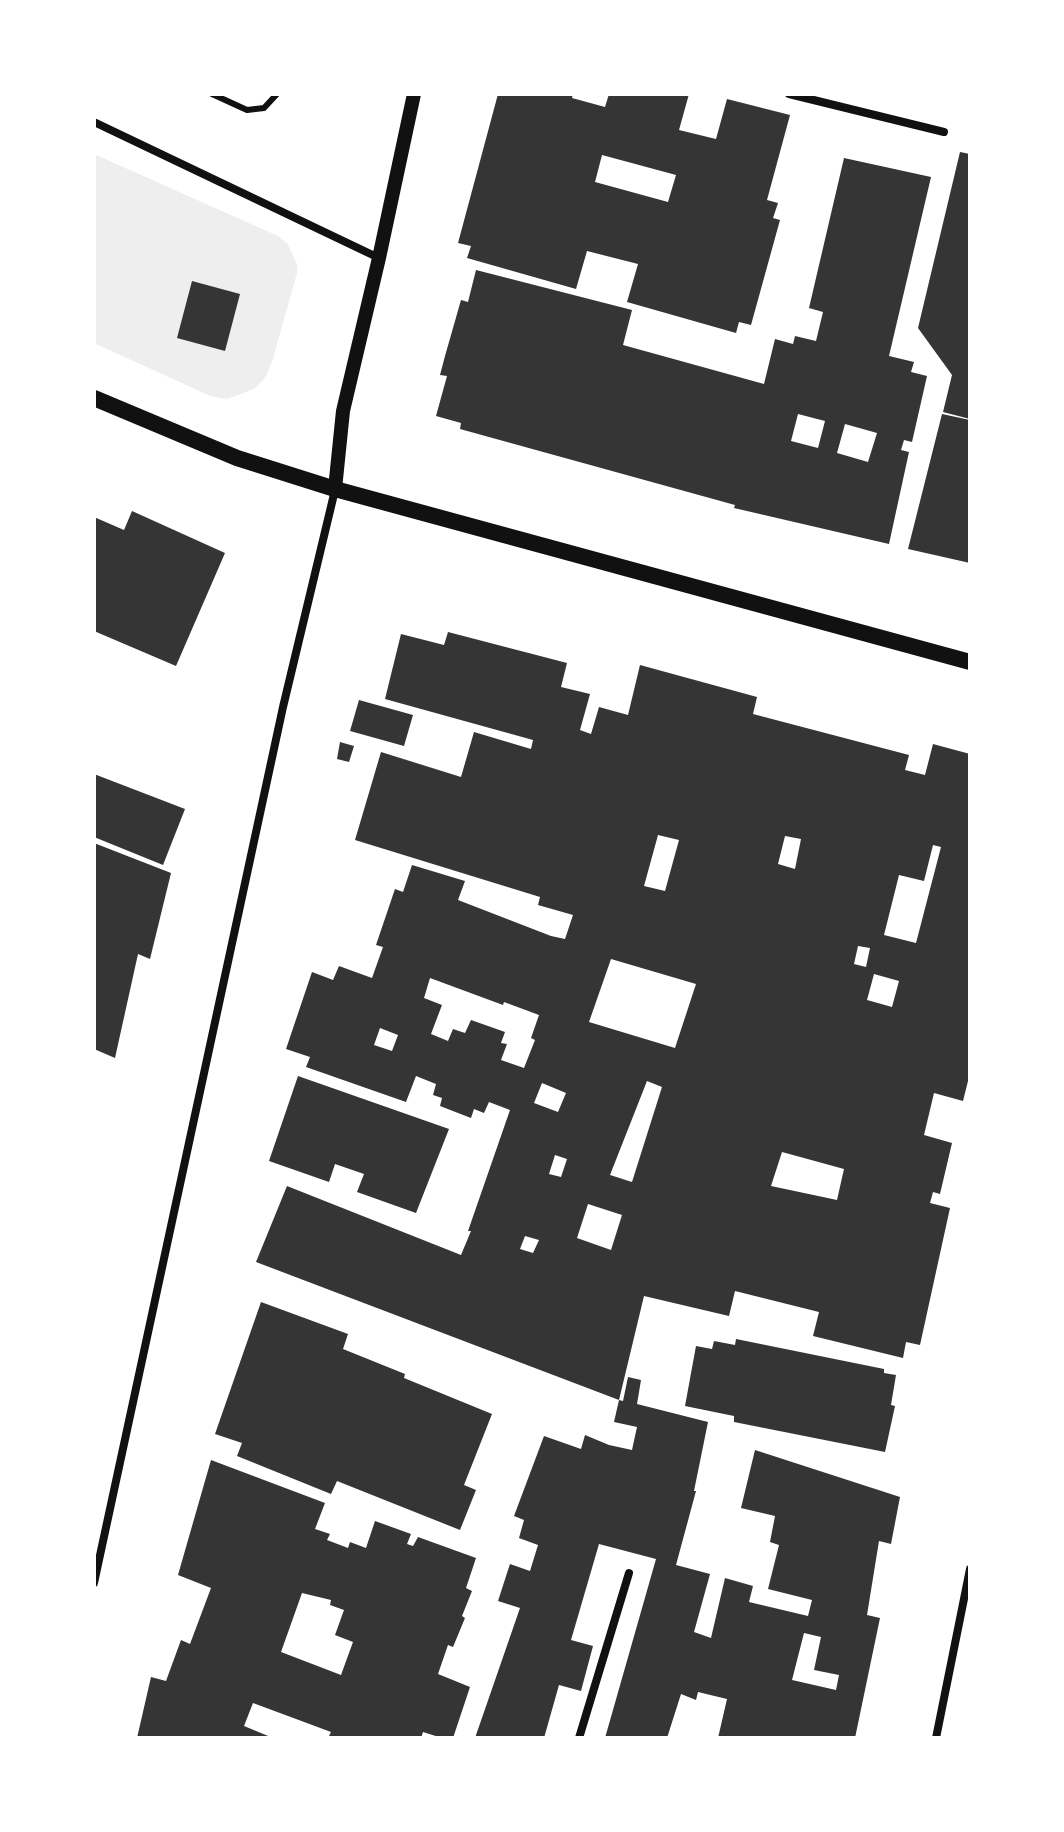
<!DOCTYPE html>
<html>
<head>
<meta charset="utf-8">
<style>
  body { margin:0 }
  #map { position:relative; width:1064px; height:1832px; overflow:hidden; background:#fff; font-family:Karla,sans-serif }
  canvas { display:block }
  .frame { position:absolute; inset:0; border:96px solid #fff; pointer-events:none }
</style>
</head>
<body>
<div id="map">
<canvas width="1064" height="1832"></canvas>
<div class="frame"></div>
</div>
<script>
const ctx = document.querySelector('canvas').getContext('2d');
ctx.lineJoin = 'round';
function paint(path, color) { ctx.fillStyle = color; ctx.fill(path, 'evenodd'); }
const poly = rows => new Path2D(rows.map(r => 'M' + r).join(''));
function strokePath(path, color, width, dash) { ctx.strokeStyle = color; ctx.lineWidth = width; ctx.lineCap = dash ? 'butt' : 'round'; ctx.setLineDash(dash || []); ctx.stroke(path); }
paint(poly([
  [94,154,278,236,287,243,297,264,297,273,272,362,265,378,254,389,227,399,210,396,94,343]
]), '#eee');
paint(poly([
  [498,94,573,94,572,98,605,107,609,94,689,94,679,130,716,139,727,99,790,115,767,200,778,203,773,218,780,220,751,325,739,322,736,333,627,302,638,264,587,251,576,289,467,258,471,246,458,243],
  [602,155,676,175,668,202,595,182],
  [960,152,970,154,970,419,943,412,952,375,918,328],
  [844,158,931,177,889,356,914,362,911,372,927,376,912,442,904,440,901,450,909,452,889,544,734,508,735,505,460,429,461,423,436,416,447,376,440,375,445,356,461,300,468,302,476,270,632,310,623,345,764,384,775,339,793,344,795,336,816,341,823,312,809,308],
  [798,414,825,421,818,448,791,441],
  [845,424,877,433,868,462,837,453],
  [192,281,240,294,225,351,177,338],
  [942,414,970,420,970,563,908,549],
  [132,511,225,553,176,666,94,631,94,517,124,530],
  [448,632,567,663,561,687,590,694,580,730,591,734,599,707,628,715,640,665,757,697,753,714,909,755,905,770,925,775,933,744,970,754,970,1073,963,1101,934,1093,924,1135,952,1143,940,1194,933,1192,930,1203,950,1208,920,1345,906,1342,903,1358,813,1336,819,1312,735,1291,729,1316,644,1296,619,1400,256,1262,287,1186,461,1255,471,1231,468,1231,510,1110,489,1102,484,1113,474,1109,471,1118,440,1106,442,1098,433,1095,436,1084,416,1076,406,1102,306,1067,310,1057,286,1049,312,972,333,980,339,966,372,978,383,947,376,945,395,889,403,892,412,865,465,881,458,900,551,936,565,939,573,915,538,905,540,897,355,840,381,752,461,777,474,732,531,749,533,740,385,699,401,634,444,645],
  [658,835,679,840,665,891,644,886],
  [785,836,801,839,795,869,778,864],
  [933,845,941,847,916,943,884,935,899,875,924,881],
  [858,946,870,948,866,967,854,964],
  [611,959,696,984,675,1048,589,1022],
  [874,974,899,981,892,1007,867,1000],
  [430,978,503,1005,504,1002,539,1015,531,1038,535,1040,524,1068,501,1060,507,1044,501,1043,505,1032,471,1020,465,1033,453,1029,448,1041,431,1034,442,1005,424,998],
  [380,1028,398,1035,392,1051,374,1045],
  [647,1081,662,1087,632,1182,610,1175],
  [542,1083,566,1093,558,1112,534,1103],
  [782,1152,844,1169,837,1200,771,1186],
  [555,1155,567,1159,561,1177,549,1174],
  [588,1204,622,1215,611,1250,577,1238],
  [525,1236,539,1240,533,1253,520,1249],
  [359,700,413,715,404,746,350,731],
  [340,742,354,746,349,762,337,759],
  [94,774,185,809,163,865,94,837],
  [94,843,171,873,150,959,138,954,115,1058,94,1049],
  [298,1076,449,1129,416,1213,357,1192,364,1174,335,1164,329,1182,269,1161],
  [261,1302,348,1334,343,1349,405,1374,404,1378,492,1414,464,1485,476,1490,460,1530,337,1481,331,1494,237,1456,242,1443,215,1434],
  [736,1339,884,1369,884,1373,896,1375,891,1405,895,1406,885,1452,734,1422,734,1416,685,1406,696,1346,712,1349,714,1341,735,1345],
  [628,1377,641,1380,637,1404,708,1422,694,1491,696,1491,676,1565,710,1574,694,1632,711,1638,725,1578,753,1586,749,1602,808,1616,812,1600,768,1589,779,1545,770,1542,775,1516,741,1508,755,1450,900,1497,891,1544,879,1541,867,1615,880,1618,855,1738,718,1738,727,1699,698,1692,696,1700,681,1694,667,1738,605,1738,656,1559,599,1544,571,1640,593,1646,581,1691,559,1685,544,1738,475,1738,520,1608,498,1601,508,1570,510,1564,530,1571,538,1545,519,1538,524,1520,514,1516,544,1436,581,1449,585,1435,609,1445,632,1450,637,1427,614,1422,619,1400,623,1401],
  [804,1633,821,1637,814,1670,839,1675,836,1690,792,1680],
  [211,1460,325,1503,315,1529,330,1534,327,1540,348,1548,350,1542,366,1548,375,1521,411,1534,407,1544,413,1546,418,1537,476,1558,466,1588,472,1591,462,1616,465,1618,453,1647,448,1645,438,1674,470,1687,453,1738,442,1738,423,1732,421,1738,328,1738,331,1732,253,1703,244,1726,273,1738,137,1738,151,1677,166,1681,181,1640,190,1644,211,1588,178,1575],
  [302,1593,331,1600,330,1605,344,1610,335,1635,353,1642,341,1675,281,1652]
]), '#353535');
strokePath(poly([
  [212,94,247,110,264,108,277,94]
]), '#111', 6);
strokePath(poly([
  [789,94,944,132],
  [94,122,379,258],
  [94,1583,283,707,335,490],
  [579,1738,629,1573],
  [936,1738,970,1569]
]), '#111', 8);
strokePath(poly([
  [335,489,343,411,379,258,414,94]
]), '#111', 14);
strokePath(poly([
  [94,398,237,458,335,489,970,662]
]), '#111', 16);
</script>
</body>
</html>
